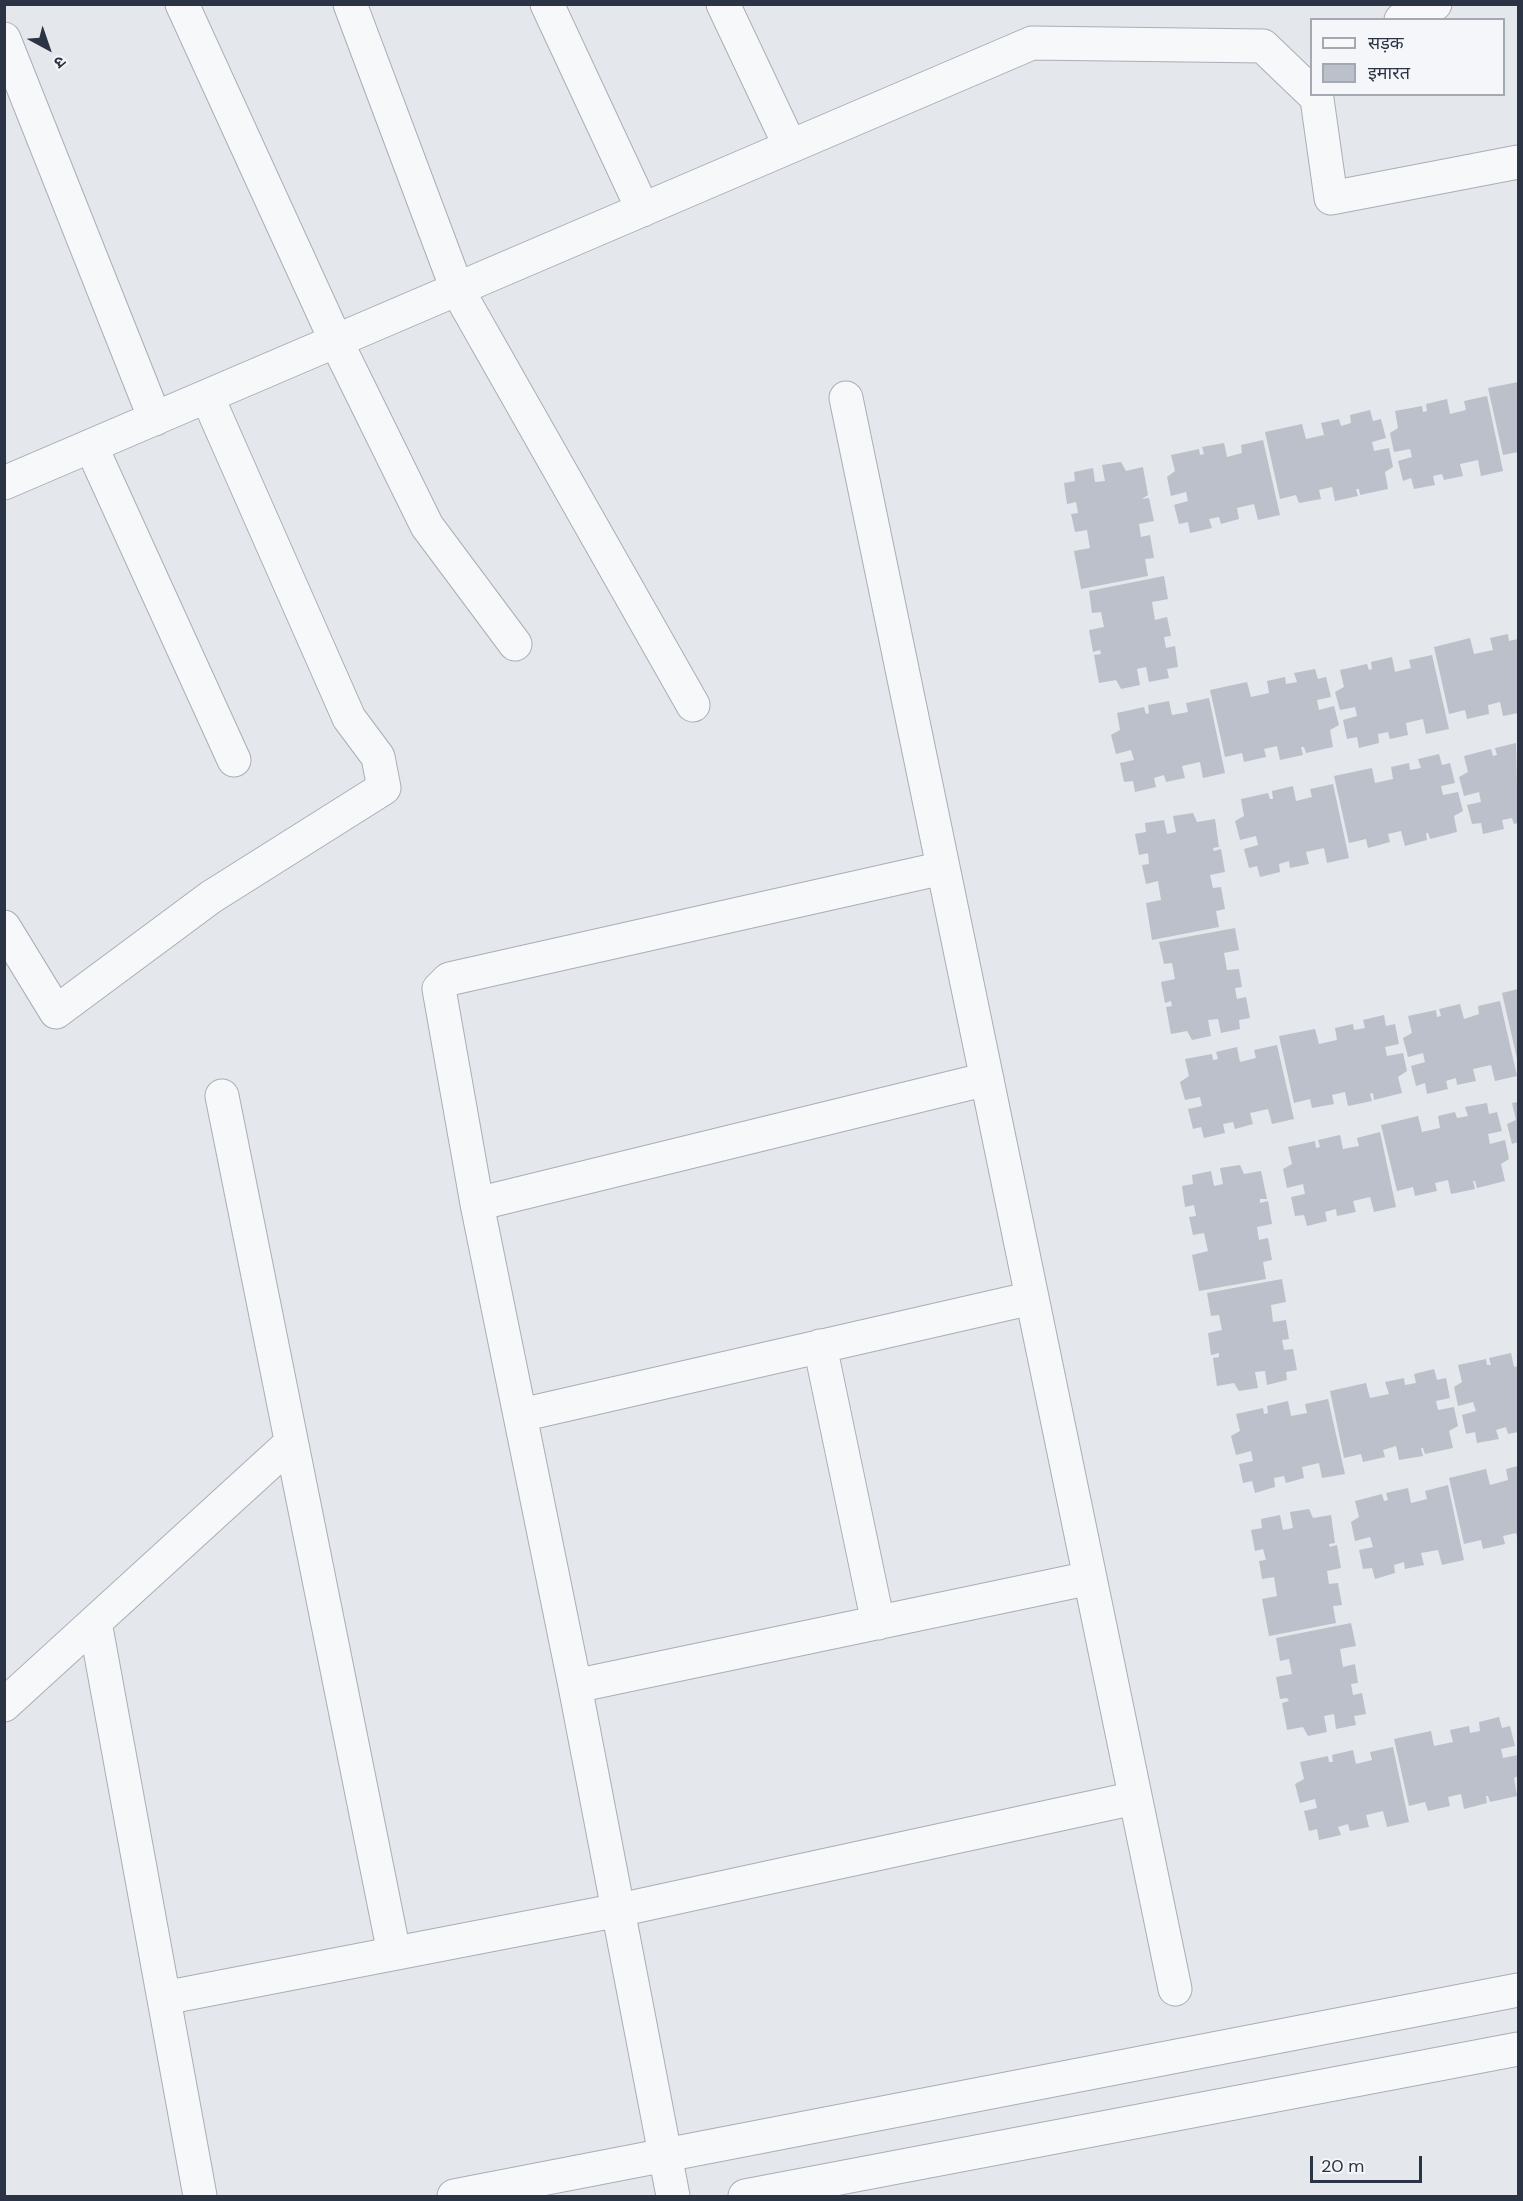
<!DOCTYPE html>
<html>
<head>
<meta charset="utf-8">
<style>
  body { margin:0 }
  #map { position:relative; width:1523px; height:2201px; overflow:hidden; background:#e4e7ec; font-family:"DM Sans","Noto Sans Devanagari",sans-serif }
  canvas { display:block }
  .frame { position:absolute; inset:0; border:6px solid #2b3445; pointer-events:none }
  .legend { position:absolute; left:1310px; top:18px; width:195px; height:78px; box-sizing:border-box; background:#f4f6f9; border:2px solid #a4a8b1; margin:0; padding:8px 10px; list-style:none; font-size:18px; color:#2b3445 }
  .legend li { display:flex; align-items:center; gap:12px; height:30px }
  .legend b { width:30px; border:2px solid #a4a8b1 }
  .north { position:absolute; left:18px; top:18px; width:60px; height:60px; -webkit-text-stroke:4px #f4f6f9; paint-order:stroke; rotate:140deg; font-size:16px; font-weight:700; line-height:24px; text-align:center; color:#2b3445 }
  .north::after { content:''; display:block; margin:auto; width:21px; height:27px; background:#2b3445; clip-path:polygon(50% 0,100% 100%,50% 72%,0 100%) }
  .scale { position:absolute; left:1310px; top:2156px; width:112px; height:27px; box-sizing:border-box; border:3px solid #2b3445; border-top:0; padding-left:8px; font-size:18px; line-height:21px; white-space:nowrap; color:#2b3445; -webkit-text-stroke:4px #f4f6f9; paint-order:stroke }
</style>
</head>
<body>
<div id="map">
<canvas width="1523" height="2201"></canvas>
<div class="frame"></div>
<ul class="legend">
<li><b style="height:8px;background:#f7f8fa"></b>सड़क</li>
<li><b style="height:16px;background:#bbc0ca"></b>इमारत</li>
</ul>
<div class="north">उ</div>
<div class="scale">20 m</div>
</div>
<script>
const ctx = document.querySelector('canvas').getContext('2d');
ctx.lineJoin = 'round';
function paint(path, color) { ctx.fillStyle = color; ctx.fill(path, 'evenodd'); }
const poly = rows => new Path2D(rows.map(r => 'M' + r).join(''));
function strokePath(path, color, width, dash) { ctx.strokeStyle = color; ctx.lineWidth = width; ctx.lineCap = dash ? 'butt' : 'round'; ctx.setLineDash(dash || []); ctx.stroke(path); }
paint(poly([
  [1518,382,1518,452,1503,455,1488,388],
  [1487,396,1503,471,1481,476,1478,460,1460,464,1463,476,1444,480,1442,474,1433,476,1435,485,1414,489,1411,478,1403,481,1398,461,1412,457,1410,449,1394,452,1390,433,1398,428,1395,411,1422,406,1423,412,1427,411,1426,404,1447,399,1450,414,1466,410,1464,401],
  [1370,410,1373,421,1381,419,1386,438,1372,442,1374,451,1389,448,1393,467,1385,472,1388,489,1360,495,1359,489,1356,489,1358,496,1335,501,1332,487,1319,490,1321,499,1299,503,1296,495,1280,499,1265,432,1302,424,1306,439,1324,435,1321,423,1339,419,1341,426,1351,423,1350,415],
  [1263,440,1280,515,1258,520,1254,504,1237,508,1239,519,1221,524,1219,517,1209,519,1212,528,1190,533,1188,522,1179,524,1174,505,1188,501,1186,492,1171,496,1167,477,1175,471,1171,455,1199,449,1200,455,1204,454,1202,447,1224,443,1227,457,1242,453,1241,445],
  [1121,462,1126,471,1143,467,1148,495,1142,499,1149,498,1154,521,1139,524,1141,537,1150,535,1154,558,1145,559,1148,576,1081,589,1074,551,1090,548,1087,530,1075,532,1071,514,1078,513,1076,502,1067,504,1064,483,1075,481,1074,472,1093,468,1095,482,1105,481,1102,465],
  [1164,576,1168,599,1152,602,1155,620,1167,617,1171,636,1164,637,1166,648,1175,646,1178,667,1167,669,1169,678,1149,682,1146,667,1137,669,1140,685,1121,689,1116,680,1099,683,1094,655,1101,654,1100,650,1093,652,1089,630,1104,627,1101,612,1092,613,1089,591],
  [1508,634,1509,641,1518,639,1518,713,1503,716,1500,702,1488,705,1489,714,1467,719,1465,710,1449,714,1434,647,1470,638,1474,654,1493,650,1490,638],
  [1432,655,1449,729,1426,734,1423,719,1406,723,1408,735,1390,739,1388,732,1378,734,1379,743,1359,748,1357,737,1347,739,1343,720,1357,716,1355,707,1340,710,1335,692,1344,687,1340,670,1367,664,1369,670,1372,669,1371,662,1392,657,1395,672,1411,668,1409,660],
  [1315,669,1318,679,1326,677,1331,697,1317,700,1319,710,1334,706,1339,725,1330,730,1333,747,1306,753,1304,747,1301,747,1303,755,1280,760,1277,746,1264,749,1266,757,1244,762,1242,753,1225,757,1210,690,1247,682,1251,697,1269,693,1267,681,1285,677,1286,684,1297,682,1294,673],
  [1209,698,1225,773,1203,778,1200,762,1182,766,1185,778,1166,782,1164,775,1154,778,1156,787,1135,792,1133,781,1124,782,1120,763,1134,760,1131,750,1116,754,1111,735,1120,730,1117,713,1144,707,1146,714,1149,713,1148,705,1169,701,1172,715,1188,712,1186,703],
  [1516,743,1518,823,1514,824,1512,818,1502,820,1504,829,1483,834,1481,823,1472,824,1467,805,1481,802,1479,792,1464,796,1459,777,1468,772,1464,756,1491,749,1493,756,1497,755,1495,748],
  [1439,754,1442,765,1450,763,1455,783,1441,786,1443,795,1458,792,1463,811,1454,816,1457,832,1430,839,1428,833,1426,833,1427,840,1405,846,1401,831,1388,834,1390,842,1368,848,1366,839,1349,843,1334,776,1372,768,1375,783,1393,779,1391,767,1409,763,1410,770,1421,768,1418,759],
  [1333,784,1349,858,1327,863,1324,848,1306,852,1309,864,1290,868,1289,861,1279,864,1280,872,1260,877,1257,866,1249,868,1244,849,1258,845,1256,836,1240,840,1235,821,1244,816,1241,799,1268,793,1270,799,1273,799,1272,791,1293,786,1296,801,1312,797,1310,789],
  [1193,813,1197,822,1215,819,1219,847,1213,848,1214,851,1221,849,1225,872,1210,875,1213,888,1221,887,1225,909,1216,911,1219,927,1152,940,1146,903,1161,900,1158,881,1146,884,1142,865,1149,864,1148,853,1139,855,1135,834,1146,832,1145,823,1164,820,1167,834,1176,832,1173,816],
  [1235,928,1239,950,1224,953,1227,970,1239,969,1242,987,1235,988,1237,999,1246,997,1250,1018,1239,1020,1240,1029,1221,1033,1218,1019,1208,1020,1211,1036,1192,1040,1187,1031,1171,1034,1166,1007,1172,1006,1171,1001,1165,1003,1161,982,1175,979,1172,963,1164,964,1159,942],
  [1518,989,1518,1063,1502,993],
  [1500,1001,1517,1076,1495,1081,1491,1065,1473,1069,1476,1081,1457,1085,1456,1078,1446,1081,1448,1089,1427,1094,1425,1083,1416,1086,1411,1066,1425,1062,1423,1053,1408,1057,1403,1038,1412,1033,1408,1016,1436,1010,1437,1017,1441,1016,1439,1009,1460,1004,1464,1019,1479,1014,1478,1006],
  [1384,1015,1386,1026,1395,1024,1399,1044,1385,1047,1387,1056,1403,1053,1407,1071,1398,1077,1402,1093,1374,1100,1373,1093,1370,1094,1372,1101,1348,1106,1345,1092,1332,1095,1334,1104,1312,1108,1310,1099,1294,1103,1279,1036,1315,1029,1319,1044,1337,1040,1335,1028,1353,1024,1354,1030,1365,1028,1363,1020],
  [1277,1045,1294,1119,1272,1124,1268,1109,1250,1113,1253,1124,1235,1129,1233,1122,1223,1124,1225,1133,1204,1138,1201,1127,1193,1129,1188,1109,1202,1106,1200,1097,1185,1100,1180,1082,1189,1076,1185,1059,1212,1054,1213,1060,1218,1059,1216,1052,1237,1047,1240,1062,1256,1058,1254,1050],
  [1518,1102,1518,1142,1512,1144,1507,1124,1516,1120,1512,1103],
  [1487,1103,1489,1114,1497,1112,1502,1131,1488,1134,1490,1144,1505,1140,1509,1159,1501,1164,1505,1181,1477,1188,1475,1181,1473,1181,1475,1189,1451,1194,1448,1180,1435,1183,1437,1191,1415,1196,1413,1187,1397,1191,1381,1125,1418,1116,1422,1132,1440,1128,1438,1116,1455,1112,1457,1118,1468,1116,1465,1107],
  [1380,1132,1396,1207,1374,1212,1370,1197,1353,1201,1356,1212,1337,1216,1336,1209,1325,1212,1327,1221,1307,1226,1304,1215,1295,1216,1291,1197,1305,1194,1303,1184,1287,1188,1283,1169,1292,1164,1288,1147,1315,1141,1316,1148,1320,1147,1318,1140,1340,1135,1343,1149,1359,1146,1357,1138],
  [1240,1165,1244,1174,1261,1171,1267,1199,1260,1199,1260,1203,1268,1201,1272,1224,1257,1227,1259,1240,1268,1238,1272,1260,1263,1262,1266,1279,1199,1291,1192,1255,1208,1251,1204,1233,1193,1235,1189,1217,1196,1216,1194,1205,1185,1207,1182,1186,1193,1184,1192,1175,1211,1171,1214,1186,1223,1184,1220,1168],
  [1282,1279,1286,1302,1271,1305,1273,1322,1286,1320,1289,1339,1282,1340,1284,1350,1293,1349,1297,1370,1286,1372,1287,1380,1267,1385,1265,1371,1255,1372,1258,1388,1239,1391,1234,1383,1217,1386,1213,1358,1219,1357,1219,1353,1211,1355,1208,1333,1222,1330,1219,1315,1211,1316,1207,1293],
  [1511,1353,1514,1367,1518,1366,1518,1432,1508,1434,1506,1427,1496,1430,1499,1439,1477,1443,1475,1432,1466,1434,1462,1415,1476,1411,1473,1402,1458,1406,1454,1387,1462,1382,1458,1365,1486,1359,1487,1365,1491,1365,1489,1358],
  [1434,1369,1437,1380,1446,1378,1450,1398,1436,1401,1438,1410,1454,1407,1458,1426,1449,1431,1453,1448,1425,1454,1423,1448,1421,1448,1423,1456,1399,1460,1396,1446,1383,1450,1385,1457,1363,1462,1361,1454,1344,1458,1330,1391,1366,1383,1370,1398,1389,1394,1385,1382,1404,1378,1405,1385,1416,1383,1414,1374],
  [1328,1399,1345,1474,1322,1478,1319,1463,1302,1467,1304,1478,1286,1483,1284,1476,1274,1478,1275,1487,1255,1493,1252,1481,1243,1483,1239,1464,1253,1461,1251,1451,1236,1455,1231,1436,1240,1431,1236,1414,1263,1408,1264,1414,1268,1413,1267,1406,1288,1401,1291,1416,1307,1413,1305,1404],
  [1518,1466,1518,1540,1516,1533,1503,1536,1505,1544,1483,1549,1481,1540,1464,1544,1449,1478,1486,1469,1490,1485,1508,1480,1506,1469],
  [1448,1485,1464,1560,1442,1565,1438,1550,1421,1553,1424,1565,1405,1569,1404,1562,1394,1565,1395,1573,1375,1579,1372,1568,1363,1569,1359,1550,1373,1547,1370,1537,1355,1541,1351,1522,1359,1517,1355,1501,1382,1494,1384,1501,1388,1500,1386,1493,1408,1488,1411,1503,1427,1499,1425,1491],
  [1309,1509,1313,1518,1331,1515,1335,1543,1329,1544,1330,1547,1337,1545,1341,1568,1327,1571,1329,1584,1338,1583,1342,1605,1333,1606,1336,1623,1269,1636,1262,1599,1277,1596,1274,1577,1262,1579,1259,1561,1266,1560,1263,1549,1255,1551,1251,1530,1262,1528,1261,1519,1280,1515,1283,1530,1293,1528,1290,1512],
  [1351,1623,1356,1646,1340,1649,1343,1667,1355,1664,1358,1683,1351,1684,1353,1695,1362,1693,1366,1714,1354,1716,1356,1725,1336,1729,1334,1714,1324,1716,1327,1732,1308,1736,1303,1727,1287,1730,1282,1703,1289,1701,1287,1698,1280,1699,1276,1677,1292,1674,1289,1659,1280,1661,1276,1638],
  [1499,1717,1502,1728,1510,1726,1515,1746,1501,1749,1503,1758,1518,1755,1518,1776,1514,1778,1517,1796,1490,1802,1488,1796,1486,1796,1487,1803,1464,1809,1461,1794,1448,1797,1450,1806,1428,1811,1425,1802,1409,1806,1394,1739,1431,1731,1434,1746,1453,1742,1450,1730,1469,1726,1470,1733,1480,1731,1479,1722],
  [1393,1747,1409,1822,1387,1827,1383,1811,1366,1815,1369,1827,1350,1831,1348,1824,1338,1827,1341,1835,1319,1840,1317,1829,1309,1831,1304,1811,1317,1808,1315,1799,1300,1803,1295,1784,1304,1779,1300,1762,1328,1756,1329,1762,1333,1762,1332,1755,1353,1750,1356,1764,1372,1760,1370,1752]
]), '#bbc0ca');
const minor = poly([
  [182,4,336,341,427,526,515,644],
  [350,4,457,289,693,705],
  [547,4,643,210],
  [723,4,790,146],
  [1401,20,1414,8,1435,4],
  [4,39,155,419],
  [1317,99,1331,198,1518,162],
  [846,398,1175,1989],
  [91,446,234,760],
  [4,483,1032,43,1263,46,1312,93],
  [4,927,56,1012,211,897,384,788,378,757,349,718,207,396],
  [222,1096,394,1953],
  [477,1204,987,1079],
  [820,1346,878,1623],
  [521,1415,1032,1298],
  [95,1622,200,2196],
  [575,1686,1090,1578],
  [4,1705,291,1443],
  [164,1998,619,1910,1135,1798],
  [454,2196,1518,1990],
  [673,2196,575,1686,477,1204,439,989,449,979,943,868],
  [745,2196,1518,2049]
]);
strokePath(minor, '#a9aeb7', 35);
strokePath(minor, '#f7f8fa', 33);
</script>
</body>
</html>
